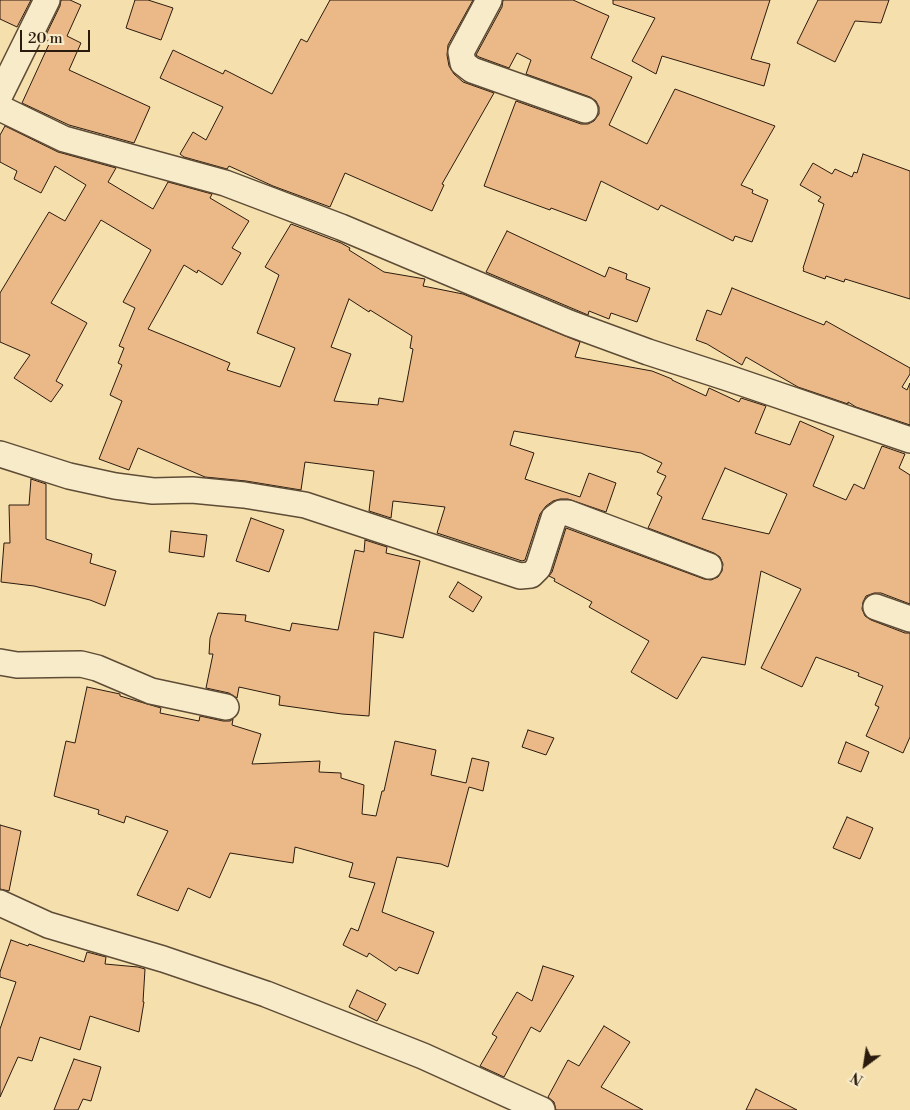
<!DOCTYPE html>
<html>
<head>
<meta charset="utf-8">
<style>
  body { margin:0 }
  #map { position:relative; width:910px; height:1110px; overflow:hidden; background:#f5e0ad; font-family:"Libre Bodoni",serif }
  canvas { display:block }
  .north { position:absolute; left:840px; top:1040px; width:50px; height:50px; -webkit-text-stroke:4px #f8ebca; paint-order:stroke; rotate:211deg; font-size:14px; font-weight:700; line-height:20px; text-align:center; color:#2b1b0e }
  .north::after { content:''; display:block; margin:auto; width:18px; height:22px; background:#2b1b0e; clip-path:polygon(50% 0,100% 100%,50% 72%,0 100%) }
  .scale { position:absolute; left:20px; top:30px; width:70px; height:22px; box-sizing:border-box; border:2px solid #2b1b0e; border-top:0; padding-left:6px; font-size:15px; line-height:18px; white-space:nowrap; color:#2b1b0e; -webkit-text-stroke:4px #f8ebca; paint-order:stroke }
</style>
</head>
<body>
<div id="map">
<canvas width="910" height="1110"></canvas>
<div class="north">N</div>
<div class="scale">20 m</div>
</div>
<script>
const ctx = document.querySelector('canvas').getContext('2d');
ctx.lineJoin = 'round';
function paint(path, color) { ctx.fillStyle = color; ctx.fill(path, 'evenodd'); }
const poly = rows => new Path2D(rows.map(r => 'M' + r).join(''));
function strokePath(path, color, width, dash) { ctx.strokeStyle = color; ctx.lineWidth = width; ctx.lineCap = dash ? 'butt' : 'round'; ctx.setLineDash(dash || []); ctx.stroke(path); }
const building = poly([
  [0,0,31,0,17,27,0,19,0,0],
  [61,0,70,0,81,5,67,36,81,43,69,70,150,107,134,143,69,125,22,103,50,42,44,39,60,6,61,0],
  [135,0,148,0,173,8,161,40,126,28,135,0],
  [330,0,473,0,448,45,447,55,449,66,454,74,463,82,494,93,442,184,444,185,432,211,345,173,330,207,273,186,229,166,227,169,184,157,180,154,193,132,206,140,223,107,160,78,173,50,223,74,225,70,272,94,301,39,307,42,330,0],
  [503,0,573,0,609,16,591,58,632,77,609,125,647,144,675,89,775,126,741,185,753,190,752,193,768,200,752,242,735,236,733,241,661,205,658,210,601,181,586,221,551,208,550,210,484,186,516,101,581,124,588,124,594,121,599,114,599,107,596,101,590,97,526,74,531,60,517,53,509,68,479,57,476,55,502,7,503,0],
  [613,0,770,0,751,59,770,64,764,86,662,56,656,74,632,61,655,18,613,4,613,0],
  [818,0,889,0,881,23,855,21,835,62,797,43,818,0],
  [5,126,58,152,116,168,108,182,153,209,168,182,212,194,210,198,249,221,232,248,241,253,222,285,198,270,197,273,184,265,148,329,230,363,227,370,280,387,295,348,257,333,279,275,265,267,291,224,341,243,350,248,349,250,384,272,425,279,423,286,463,294,580,342,575,357,652,371,672,379,672,380,706,396,709,388,739,402,741,398,766,406,755,433,790,445,800,421,834,436,813,486,846,500,854,484,864,489,882,446,905,454,899,468,910,475,910,604,881,593,874,593,866,596,863,602,862,609,865,616,871,620,905,633,910,633,910,737,903,753,866,736,879,707,875,705,883,686,858,676,859,673,816,657,802,687,761,668,801,589,761,571,745,665,702,657,677,699,631,672,649,641,589,607,592,602,554,581,555,579,549,576,552,572,566,528,704,579,711,580,718,577,722,571,723,564,720,557,714,553,648,528,662,497,657,494,666,476,657,472,662,463,641,453,514,431,510,445,534,453,525,479,580,497,589,473,616,483,606,512,568,499,560,499,553,501,546,506,540,514,525,560,522,561,437,533,445,507,393,501,391,518,369,511,374,471,305,462,301,490,246,481,205,477,138,448,129,470,99,459,122,401,110,395,122,365,118,363,124,348,119,346,135,308,123,302,151,250,101,220,51,303,87,323,56,381,63,385,51,402,14,378,30,355,0,342,0,293,49,212,65,221,86,185,55,166,41,193,14,179,17,171,0,162,0,135,5,126],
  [349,299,369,312,370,310,412,336,410,348,413,349,403,402,379,398,378,405,334,401,351,354,331,347,349,299],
  [725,468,787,494,769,534,702,519,725,468],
  [863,154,910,171,910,299,845,279,844,282,826,276,825,279,803,271,804,269,803,268,824,204,818,201,821,197,800,185,813,163,832,174,835,169,852,177,854,172,857,173,863,154],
  [507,231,605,277,609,267,627,274,626,279,650,288,637,322,611,313,609,319,589,311,588,315,486,272,507,231],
  [732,288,824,325,826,321,910,368,910,374,902,387,907,390,910,383,910,425,856,407,848,402,848,404,798,387,746,357,742,365,707,344,696,340,707,310,721,315,732,288],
  [31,479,46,484,46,539,92,554,90,563,116,571,105,606,90,600,34,586,1,582,4,543,10,543,9,505,29,505,31,479],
  [251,518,284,530,269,572,236,561,251,518],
  [171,531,207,535,204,557,169,552,171,531],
  [365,540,387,547,386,553,420,561,403,638,374,632,369,716,342,714,279,705,280,696,239,687,237,698,229,693,206,688,213,654,209,654,210,638,218,613,246,615,245,621,290,631,292,623,338,630,355,550,364,552,365,540],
  [458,582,482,597,473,612,449,597,458,582],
  [87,687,120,694,120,696,161,708,160,713,199,721,200,716,223,721,230,721,233,719,232,725,261,734,252,764,320,761,319,772,341,773,341,778,364,785,362,814,376,816,382,791,384,791,395,741,436,750,431,775,466,783,472,758,489,762,483,791,469,787,448,867,441,864,397,857,382,912,434,932,418,974,399,967,396,971,369,953,367,957,343,945,351,928,358,931,375,883,349,877,353,863,295,847,293,863,230,853,210,898,188,888,178,911,137,895,168,831,126,816,124,823,98,814,99,810,54,796,66,741,75,743,87,687],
  [528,730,554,738,546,755,522,747,528,730],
  [846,742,869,752,861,772,838,763,846,742],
  [847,817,873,828,860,859,833,848,847,817],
  [0,825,21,831,9,891,0,889,0,825],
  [11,940,28,946,29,944,84,962,87,952,106,957,105,964,138,967,145,969,143,1002,144,1002,139,1032,90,1016,80,1050,40,1037,32,1061,18,1057,0,1097,0,1029,16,982,0,977,0,972,11,940],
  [543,966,574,976,540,1032,531,1027,504,1077,480,1066,497,1037,492,1034,517,992,532,1001,543,966],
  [357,990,386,1004,377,1021,349,1007,357,990],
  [604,1026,630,1042,601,1087,643,1110,556,1110,554,1102,548,1097,568,1060,579,1066,604,1026],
  [74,1059,101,1067,91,1101,83,1099,78,1110,54,1110,74,1059],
  [756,1089,797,1110,746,1110,756,1089]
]);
paint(building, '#eab987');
strokePath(building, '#2b1b0e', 1);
const minor = poly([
  [489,0,461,52,463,63,472,70,585,110],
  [0,95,47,0],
  [0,108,64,139,225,183,341,227,569,323,648,352,728,378,910,440],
  [0,454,69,476,115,486,153,491,192,490,244,495,305,505,520,576,531,575,538,568,554,518,561,513,568,513,709,566],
  [876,607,910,619],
  [0,662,17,665,81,664,97,668,151,691,226,707],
  [0,903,48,925,163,959,266,994,423,1056,542,1110]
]);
strokePath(minor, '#5e4c36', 28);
strokePath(minor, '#f8ebca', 25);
</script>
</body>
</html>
